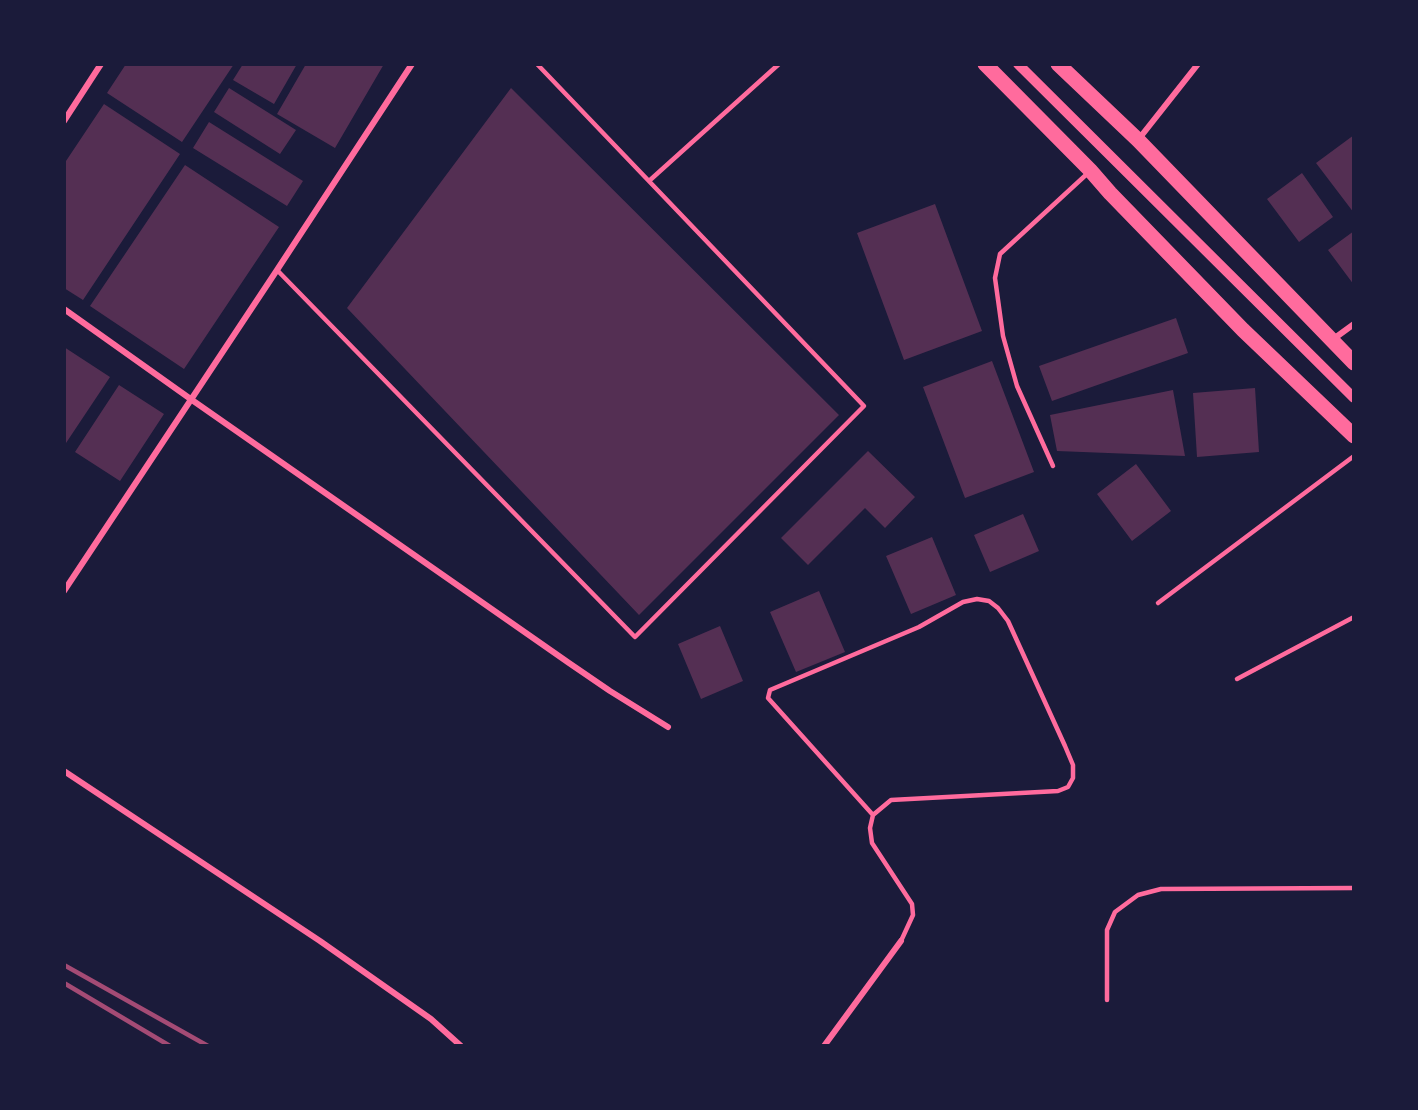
<!DOCTYPE html>
<html>
<head>
<meta charset="utf-8">
<style>
  body { margin:0 }
  #map { position:relative; width:1418px; height:1110px; overflow:hidden; background:#1b1b3a; font-family:"PT Sans",sans-serif }
  canvas { display:block }
  .frame { position:absolute; inset:0; border:66px solid #1b1b3a; pointer-events:none }
</style>
</head>
<body>
<div id="map">
<canvas width="1418" height="1110"></canvas>
<div class="frame"></div>
</div>
<script>
const ctx = document.querySelector('canvas').getContext('2d');
ctx.lineJoin = 'round';
function paint(path, color) { ctx.fillStyle = color; ctx.fill(path, 'evenodd'); }
const poly = rows => new Path2D(rows.map(r => 'M' + r).join(''));
function strokePath(path, color, width, dash) { ctx.strokeStyle = color; ctx.lineWidth = width; ctx.lineCap = dash ? 'butt' : 'round'; ctx.setLineDash(dash || []); ctx.stroke(path); }
paint(poly([
  [126,64,234,64,182,142,107,93],
  [243,64,297,64,274,104,233,80],
  [306,64,384,64,335,148,277,114],
  [229,88,296,130,280,154,214,112],
  [511,88,839,415,639,615,347,308],
  [104,104,180,154,83,300,64,288,64,164],
  [209,122,303,181,287,206,193,148],
  [1354,135,1354,213,1316,163],
  [185,165,279,227,184,369,90,306],
  [1302,173,1333,217,1299,242,1267,199],
  [935,204,982,331,904,360,857,233],
  [1354,231,1354,285,1328,250],
  [1176,318,1188,353,1052,401,1039,366],
  [64,347,110,377,64,446],
  [992,361,1034,472,965,498,923,387],
  [119,385,164,414,120,481,75,452],
  [1255,388,1259,452,1197,457,1193,393],
  [1173,390,1185,456,1057,451,1050,415],
  [868,451,915,497,885,528,865,508,808,565,781,538],
  [1136,464,1171,511,1132,541,1097,494],
  [1023,514,1039,551,990,572,974,535],
  [932,537,956,595,911,614,886,556],
  [819,591,845,652,796,672,770,612],
  [720,626,743,681,701,699,678,644]
]), '#542f53');
strokePath(poly([
  [649,181,779,64],
  [277,270,635,637,864,406,537,64],
  [1053,466,1017,386,1003,336,995,278,1000,254,1088,173],
  [1158,603,1354,456],
  [1237,679,1354,617],
  [873,815,768,698,770,690,919,627,963,602,977,599,989,601,998,608,1008,621,1065,746,1073,765,1073,778,1068,787,1058,791,891,800,873,815,870,828,872,843,912,904,913,915,901,941],
  [1107,1000,1107,930,1115,912,1138,895,1161,889,1354,888]
]), '#ff6b9d', 4.5);
strokePath(poly([
  [64,121,101,64],
  [1138,140,1198,64],
  [64,309,192,400,569,663,610,691,668,727],
  [1332,340,1354,324],
  [64,591,277,270,412,64],
  [64,771,320,941,431,1019,461,1046],
  [824,1046,901,941]
]), '#ff6b9d', 6);
strokePath(poly([
  [1018,64,1354,398]
]), '#ff6b9d', 10);
strokePath(poly([
  [985,64,1090,170,1110,193,1243,330,1354,436],
  [1058,64,1138,140,1354,363]
]), '#ff6b9d', 15);
strokePath(poly([
  [64,965,208,1046],
  [64,983,170,1046]
]), '#a44b75', 4.5);
</script>
</body>
</html>
